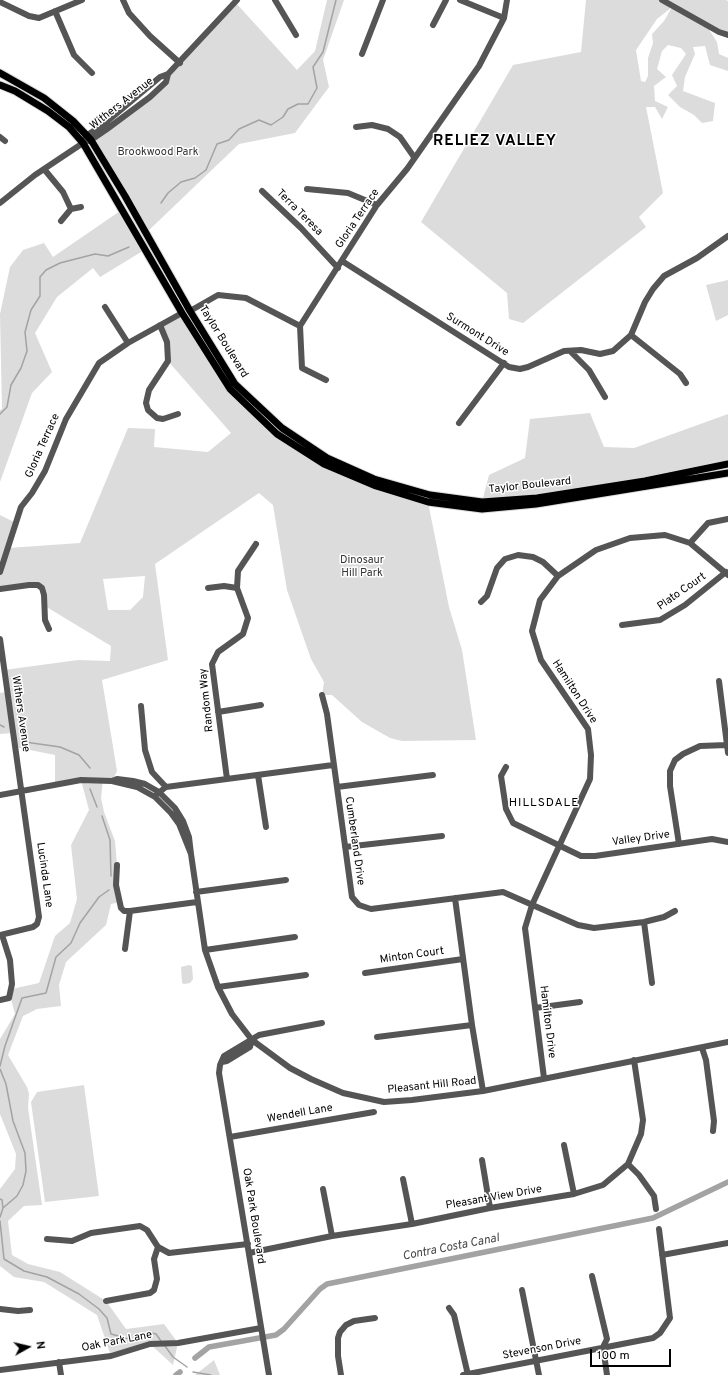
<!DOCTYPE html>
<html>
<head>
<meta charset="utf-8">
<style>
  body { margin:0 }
  #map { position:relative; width:728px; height:1375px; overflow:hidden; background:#fff; font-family:Overpass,sans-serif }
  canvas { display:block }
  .north { position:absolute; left:8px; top:1327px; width:40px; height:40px; -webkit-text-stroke:3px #fff; paint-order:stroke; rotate:82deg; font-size:11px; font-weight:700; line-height:16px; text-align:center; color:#000 }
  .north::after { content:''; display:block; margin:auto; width:14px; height:18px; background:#000; clip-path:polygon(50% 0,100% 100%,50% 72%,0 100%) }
  .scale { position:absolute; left:590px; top:1349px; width:81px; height:18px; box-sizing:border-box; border:2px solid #000; border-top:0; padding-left:5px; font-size:12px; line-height:14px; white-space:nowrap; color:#000; -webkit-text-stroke:3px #fff; paint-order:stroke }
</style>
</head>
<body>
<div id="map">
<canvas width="728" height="1375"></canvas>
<div class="north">N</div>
<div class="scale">100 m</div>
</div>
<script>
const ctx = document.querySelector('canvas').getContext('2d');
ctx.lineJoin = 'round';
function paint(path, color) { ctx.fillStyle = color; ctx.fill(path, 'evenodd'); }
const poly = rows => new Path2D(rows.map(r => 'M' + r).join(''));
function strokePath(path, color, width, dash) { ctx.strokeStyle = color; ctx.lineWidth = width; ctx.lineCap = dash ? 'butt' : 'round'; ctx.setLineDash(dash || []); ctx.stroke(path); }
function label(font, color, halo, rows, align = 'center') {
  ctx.font = font + ' Overpass,sans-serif'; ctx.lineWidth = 3; ctx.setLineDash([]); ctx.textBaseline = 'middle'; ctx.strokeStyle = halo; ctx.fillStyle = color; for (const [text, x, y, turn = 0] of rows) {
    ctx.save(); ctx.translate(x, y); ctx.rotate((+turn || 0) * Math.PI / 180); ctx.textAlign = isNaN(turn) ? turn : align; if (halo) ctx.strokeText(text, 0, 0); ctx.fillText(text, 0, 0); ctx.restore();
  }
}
paint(poly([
  [327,0,344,0,323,60,329,87,295,133,239,144,146,233,91,140,166,82,168,74,235,2,297,70,315,51],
  [586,0,726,0,728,1,728,35,706,25,717,42,719,54,728,58,728,71,710,65,705,46,693,47,695,54,685,77,683,91,715,103,713,121,702,123,694,115,680,107,668,95,677,86,672,75,686,54,681,48,668,45,662,51,657,69,666,77,654,86,655,101,668,107,662,119,655,107,646,107,663,193,639,217,646,227,523,323,509,319,507,293,421,222,513,65,581,52],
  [672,7,664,21,652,34,653,43,648,58,648,76,645,82,641,81,636,50,657,19],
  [123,209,146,249,100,277,93,268,57,297,35,333,52,372,32,393,0,482,0,410,2,409,0,314,10,267,23,250,44,243,53,257],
  [728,280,728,315,716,321,706,285],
  [182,313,230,389,277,434,324,464,428,502,449,607,462,650,476,740,402,741,390,738,362,722,332,695,322,695,324,682,311,659,287,590,273,505,259,493,155,564,168,660,102,680,117,771,112,781,103,780,101,798,104,812,115,841,120,902,111,904,106,925,66,962,59,985,61,1006,37,1009,23,1016,8,1055,27,1087,29,1094,28,1108,42,1205,24,1206,8,1221,12,1255,28,1264,60,1272,106,1301,126,1329,164,1324,178,1343,173,1365,150,1344,111,1356,97,1315,44,1282,14,1277,0,1266,0,1189,15,1169,16,1154,0,1114,0,1039,15,1014,11,999,12,989,39,983,55,936,70,923,77,899,71,845,89,810,81,780,55,784,55,755,15,747,13,733,0,734,0,693,7,692,4,670,78,660,110,661,111,646,45,606,44,595,38,585,0,589,0,515,16,523,8,548,80,543,128,428,155,429,154,447,208,452,231,433,168,361,169,352,160,325],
  [145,576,143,597,130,610,108,610,103,579],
  [590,413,604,447,634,448,728,414,728,464,645,481,482,502,489,475,525,458,530,419],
  [189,965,192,966,193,979,190,983,184,984,182,983,181,967],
  [84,1085,99,1196,45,1202,31,1102,37,1092],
  [214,1360,220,1375,195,1375]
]), '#dcdcdc');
strokePath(poly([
  [161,203,168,193,181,182,195,178,206,170,217,144,229,140,239,129,259,120,271,125,283,117,288,109,298,104,308,104,317,88,313,67,323,52,336,0],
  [0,414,7,407,11,385,21,368,27,351,25,332,31,310,40,296,40,277,46,270,60,263,95,254,108,256,129,247],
  [0,725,4,727],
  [25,742,60,747,79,755,90,768],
  [90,789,97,807],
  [102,816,110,840,111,876],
  [0,1066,5,1046,22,998,46,993,56,957,71,943,80,923,99,897,109,890],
  [0,1069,6,1084,13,1121,25,1153,26,1171,23,1185,17,1196,3,1208,0,1217],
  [0,1199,2,1200,3,1208],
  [0,1221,4,1259,24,1271,47,1277,79,1294,99,1309,107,1318,111,1334,133,1340,141,1338,148,1332,156,1334,161,1341],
  [165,1346,173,1357,187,1367],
  [193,1372,211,1375]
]), '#a3a3a3', 1.5);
strokePath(poly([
  [195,1358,209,1347,276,1335,284,1329,320,1289,327,1284,653,1218,728,1182],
  [176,1375,180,1372]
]), '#a3a3a3', 5.5);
const major = poly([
  [0,73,44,98,73,121,91,140,125,196,190,311,235,384,282,428,327,458,374,479,430,495,482,502,537,498,645,481,728,464],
  [0,85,15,91,48,111,69,127,83,143,182,313,230,389,277,434,324,464,376,486,428,502,482,509,536,504,728,473]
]);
strokePath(major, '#dbdbdb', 9);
strokePath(poly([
  [123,0,129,13,150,36,180,63],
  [275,0,296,35],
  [460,0,504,18],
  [662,0,719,32,728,35],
  [0,2,29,16,39,18,82,0],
  [55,11,74,55,92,73],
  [433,25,446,0],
  [362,54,383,0],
  [168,74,166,82,150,97,107,129,91,140,83,143,86,136,104,124,160,77,168,74,237,0],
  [356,127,372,125,388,129,400,137,414,157],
  [0,137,5,141],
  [44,169,63,192,71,209],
  [307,189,348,193,377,205],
  [262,191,301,228,338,268],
  [0,203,35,175,83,143],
  [61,221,71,209,81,207],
  [342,261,509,367,520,369,528,367,564,351,581,350,600,354,613,351,631,335,645,302,653,289,664,276,697,258,728,236],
  [105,307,128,343],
  [190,311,218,295,246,298,300,326],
  [160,325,167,342,168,361,149,390,146,403,148,410,157,418,163,419,178,414],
  [300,326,377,205,407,169,479,66,504,18,507,0],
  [300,326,302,368,326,380],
  [631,335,680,374,686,383],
  [570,351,589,370,605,397],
  [459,423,504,363],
  [690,543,708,523,728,519],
  [0,572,21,507,32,493,45,471,66,419,99,363,128,343,182,313],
  [208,588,224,586,237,588],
  [0,589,29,585,38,585,42,588,44,595,45,620,49,629],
  [481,602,487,596,497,568,505,559,518,555,533,557,543,562,558,576],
  [622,625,660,620,685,605,726,572],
  [0,639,39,917,37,924,33,927,0,935],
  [719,681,728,753],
  [322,695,327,714,352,897,359,905,371,909,503,892,578,925,594,928,644,922,664,917,675,911],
  [141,706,145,750,152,772,166,787],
  [218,712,261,705],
  [506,767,501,776,506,809,513,823,581,856,595,856,712,839,728,842],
  [258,775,266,827],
  [227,779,212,664,218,652,243,634,248,618,237,588,238,571,256,544],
  [337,787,433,775],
  [157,794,166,787,333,765],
  [0,795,81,780,112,781,137,787,155,797,171,813,179,824,191,854,189,837,183,821,175,808,159,792,145,784,133,781,117,779,112,781],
  [679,844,670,786,670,771,675,760,683,754,700,746,727,745],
  [345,847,442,836],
  [191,854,205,950,218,987,232,1014,252,1040,290,1068,311,1079,343,1093,384,1102,412,1100,483,1091,728,1042],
  [117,865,116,885,121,908,124,911,130,911,125,949],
  [196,892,286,880],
  [455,898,472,1025,483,1091],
  [130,911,197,902],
  [644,922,652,983],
  [205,950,295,937],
  [365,973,463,959],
  [218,987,306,975],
  [0,1000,9,998,12,984,10,960,2,935],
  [535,1008,580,1002],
  [377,1037,472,1025],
  [702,1048,706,1060,714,1121,713,1131],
  [222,1062,227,1061,250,1047,252,1040],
  [544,1078,525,928,532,905,590,779,591,755,588,729,541,660,532,631,540,600,558,576,596,550,630,538,665,535,690,543,728,575],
  [230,1137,374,1112],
  [564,1145,574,1194],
  [482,1160,490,1208],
  [628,1164,639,1175,654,1196,656,1209],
  [403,1179,412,1224],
  [323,1189,332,1236],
  [47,1239,72,1241,91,1233,140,1226,147,1230,158,1247,169,1253,248,1244],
  [249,1253,332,1236,412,1224,490,1208,574,1194,603,1185,628,1164,641,1134,643,1120,634,1060],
  [662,1255,728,1243],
  [592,1276,607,1339,603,1347,607,1375],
  [522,1290,539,1375],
  [106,1301,150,1293,154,1290,157,1279,154,1259,158,1247],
  [449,1308,454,1315,468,1375],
  [0,1309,18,1311,30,1310],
  [59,1362,61,1375],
  [0,1370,111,1356,150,1344,178,1343,261,1328],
  [269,1375,219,1073,220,1065,224,1056,259,1035,322,1023],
  [341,1375,338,1356,338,1338,340,1332,346,1325,354,1321,375,1318],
  [463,1375,653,1338,660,1333,670,1318,659,1229]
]), '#555', 6);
strokePath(major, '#000', 7);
label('11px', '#000', '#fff', [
  ["Withers Avenue",122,104,-38],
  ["Terra Teresa",299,213,45],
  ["Gloria Terrace",358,219,-56],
  ["Surmont Drive",477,335,32],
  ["Taylor Boulevard",223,342,58],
  ["Gloria Terrace",43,446,-66],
  ["Taylor Boulevard",530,486,-6],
  ["Plato Court",682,592,-35],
  ["Hamilton Drive",574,692,57],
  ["Random Way",207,700,-96],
  ["Withers Avenue",20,714,82],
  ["Valley Drive",641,839,-8],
  ["Cumberland Drive",354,841,82],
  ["Lucinda Lane",44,875,82],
  ["Minton Court",412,956,-8],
  ["Hamilton Drive",547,1022,83],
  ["Pleasant Hill Road",432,1086,-6],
  ["Wendell Lane",300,1114,-10],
  ["Pleasant View Drive",494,1198,-10],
  ["Oak Park Boulevard",253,1216,81],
  ["Oak Park Lane",117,1342,-11],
  ["Stevenson Drive",542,1349,-11]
]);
label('11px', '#333', '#fff', [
  ["Brookwood Park",158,153],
  ["Dinosaur",362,561],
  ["Hill Park",362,574]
]);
ctx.letterSpacing = '1px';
label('12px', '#000', '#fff', [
  ["HILLSDALE",544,804]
]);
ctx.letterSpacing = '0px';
label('italic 12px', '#444', '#fff', [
  ["Contra Costa Canal",451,1248,-11]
]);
ctx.letterSpacing = '1px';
label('bold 15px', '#000', '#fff', [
  ["RELIEZ VALLEY",495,142]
]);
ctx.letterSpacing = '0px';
</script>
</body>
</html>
